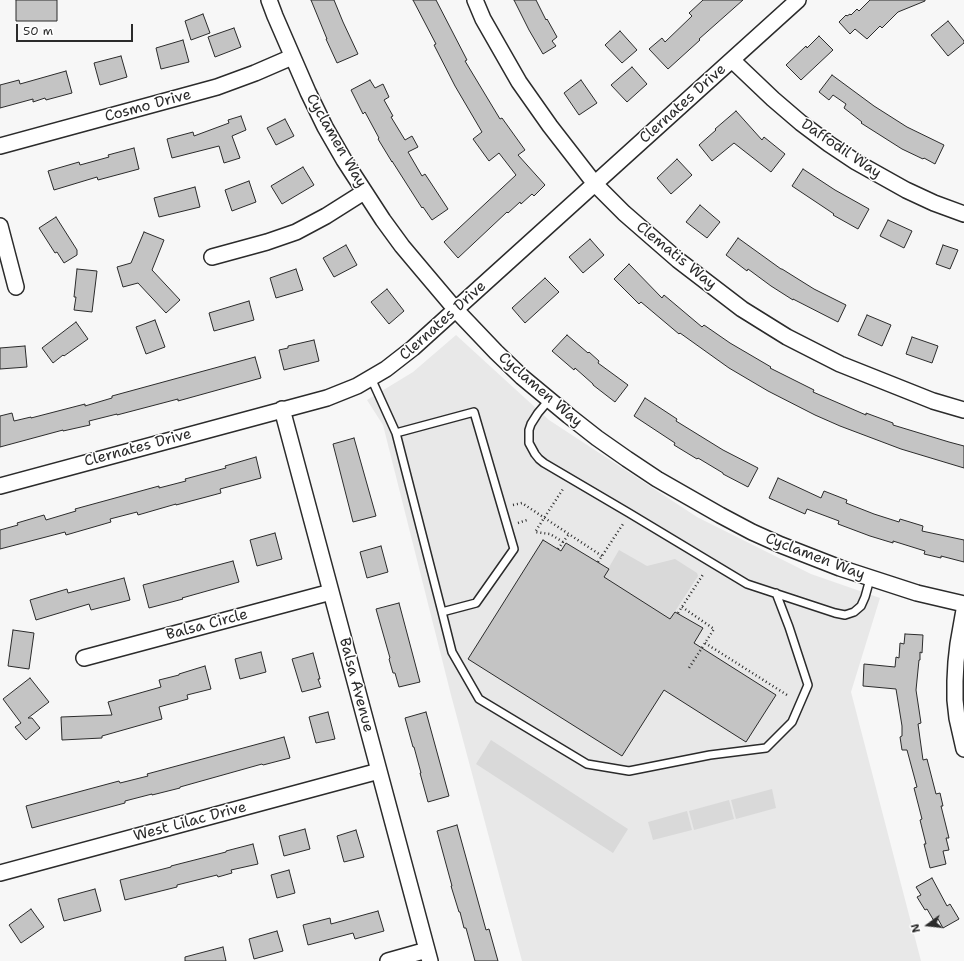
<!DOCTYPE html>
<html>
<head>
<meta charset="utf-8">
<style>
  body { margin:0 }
  #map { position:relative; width:964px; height:961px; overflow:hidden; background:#f7f7f7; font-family:"Shantell Sans",sans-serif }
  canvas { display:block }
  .north { position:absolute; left:908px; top:905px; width:40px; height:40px; -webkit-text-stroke:3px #fff; paint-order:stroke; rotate:255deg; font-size:11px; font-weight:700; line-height:16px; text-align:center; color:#2b2b2b }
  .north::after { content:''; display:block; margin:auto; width:14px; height:18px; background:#2b2b2b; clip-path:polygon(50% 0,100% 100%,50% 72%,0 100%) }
  .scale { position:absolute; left:16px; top:24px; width:117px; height:18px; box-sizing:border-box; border:2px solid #2b2b2b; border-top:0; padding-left:5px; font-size:12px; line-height:14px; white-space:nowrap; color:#2b2b2b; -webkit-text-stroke:3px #fff; paint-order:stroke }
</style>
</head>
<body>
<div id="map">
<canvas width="964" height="961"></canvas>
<div class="north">N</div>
<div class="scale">50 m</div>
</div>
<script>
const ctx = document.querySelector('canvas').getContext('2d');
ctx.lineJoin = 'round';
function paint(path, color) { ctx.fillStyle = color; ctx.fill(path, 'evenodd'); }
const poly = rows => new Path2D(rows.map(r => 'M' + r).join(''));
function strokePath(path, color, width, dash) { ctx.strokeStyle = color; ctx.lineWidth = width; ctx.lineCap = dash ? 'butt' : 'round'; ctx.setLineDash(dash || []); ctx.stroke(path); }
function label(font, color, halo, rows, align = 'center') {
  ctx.font = font + ' "Shantell Sans",sans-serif'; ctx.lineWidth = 3; ctx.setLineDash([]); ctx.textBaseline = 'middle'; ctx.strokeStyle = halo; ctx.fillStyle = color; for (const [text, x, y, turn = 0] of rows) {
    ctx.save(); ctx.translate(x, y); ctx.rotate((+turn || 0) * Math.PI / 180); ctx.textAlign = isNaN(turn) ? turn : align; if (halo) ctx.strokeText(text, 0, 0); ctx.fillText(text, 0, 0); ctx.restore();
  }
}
paint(poly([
  [456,335,549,420,697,517,811,574,880,598,851,692,921,961,522,961,451,695,383,425,367,400,413,372]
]), '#e8e8e8');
paint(poly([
  [619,550,647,566,675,559,697,573,698,576,670,619,604,577,609,569,608,569],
  [491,740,628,829,613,853,476,764],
  [772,789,776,808,736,819,731,800],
  [729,800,734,819,694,830,689,811],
  [687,811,692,830,653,840,648,822]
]), '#d9d9d9');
const building = poly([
  [16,0,57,0,57,21,16,21,16,0],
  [311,0,334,0,343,22,358,54,337,63,326,39,327,39,311,0],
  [413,0,436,0,467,60,465,61,500,119,502,118,525,150,518,155,545,185,534,196,532,194,521,204,520,202,508,213,507,212,458,258,444,242,516,175,499,153,489,161,473,139,482,132,455,86,434,45,436,44,413,0],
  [514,0,536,0,546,20,547,19,557,37,552,41,556,46,543,54,529,30,514,0],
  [703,0,743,0,699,39,700,40,668,69,649,49,662,38,665,42,692,16,689,13,703,0],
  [870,0,925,0,925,1,898,12,882,28,880,26,867,39,855,29,850,34,839,22,846,15,847,16,850,14,851,15,857,9,859,11,870,0],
  [203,14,210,33,191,40,185,21,203,14],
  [948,21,964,41,964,43,948,56,931,35,948,21],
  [234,28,241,47,215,57,208,37,234,28],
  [620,31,637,50,622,63,605,45,620,31],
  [819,36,833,50,801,80,786,65,806,46,807,48,819,36],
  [183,40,189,62,161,69,156,48,183,40],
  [121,56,127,77,100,85,94,63,121,56],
  [632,67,647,84,627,102,611,85,632,67],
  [66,71,72,93,46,100,45,98,33,102,33,99,0,108,0,85,19,80,20,84,66,71],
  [832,75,874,106,907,127,944,145,935,164,924,158,923,159,902,149,861,123,862,122,844,108,846,104,833,95,829,100,819,92,832,75],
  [370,80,375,88,383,84,389,97,384,100,393,116,391,117,405,140,412,136,418,147,408,152,422,176,425,174,448,209,432,220,423,207,422,208,392,161,392,162,378,139,379,138,365,112,363,114,351,90,370,80],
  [581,80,597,103,579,115,564,93,581,80],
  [736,111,762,140,764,137,785,154,771,172,734,143,712,161,699,145,716,130,715,129,736,111],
  [241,116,246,130,232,136,240,158,224,163,219,146,172,158,167,139,193,132,194,136,229,123,228,120,241,116],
  [285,119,294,136,276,145,267,128,285,119],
  [134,148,139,169,98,180,97,177,54,190,48,171,79,162,80,165,109,157,108,155,134,148],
  [677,159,692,175,671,194,657,178,677,159],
  [303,167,314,185,282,204,271,186,303,167],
  [803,169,835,190,869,209,858,229,833,215,834,214,792,186,803,169],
  [249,181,256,202,232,211,225,190,249,181],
  [195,187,200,207,159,217,154,198,195,187],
  [700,205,720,222,707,238,686,222,700,205],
  [56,217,77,250,77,255,64,263,57,252,55,253,39,228,56,217],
  [888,220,912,231,904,248,880,236,888,220],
  [144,232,164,240,152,270,180,300,166,313,138,283,123,287,117,267,131,263,144,232],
  [738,238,781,269,782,269,814,289,846,305,838,322,793,299,793,300,771,286,748,269,747,271,726,255,738,238],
  [590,239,604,255,583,273,569,257,590,239],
  [346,245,357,265,334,277,323,258,346,245],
  [943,245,958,250,950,269,936,264,943,245],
  [629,264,662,298,664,295,702,327,704,325,730,343,771,367,770,368,814,390,813,392,866,415,866,413,893,423,893,425,949,442,964,446,964,468,901,449,840,426,815,415,768,391,729,368,680,333,679,334,641,302,639,304,614,279,629,264],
  [77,269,97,271,92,312,74,310,76,297,74,297,77,269],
  [296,269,303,290,276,298,270,278,296,269],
  [545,278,559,292,525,323,512,308,545,278],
  [387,289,404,311,389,324,371,302,387,289],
  [249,301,254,320,214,331,209,313,249,301],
  [867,315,891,325,882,346,858,335,867,315],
  [155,320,165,347,146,354,136,327,155,320],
  [76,322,88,339,64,356,63,355,53,363,42,348,76,322],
  [567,335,588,353,589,352,599,361,598,363,628,385,615,402,593,385,593,384,575,368,574,370,552,351,567,335],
  [912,337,938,346,932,363,906,354,912,337],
  [314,340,319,361,284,370,279,350,288,348,288,346,314,340],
  [25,346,27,367,0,369,0,348,25,346],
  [255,357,261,378,178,401,178,399,117,415,117,414,89,421,90,425,63,431,63,430,0,447,0,416,12,413,14,421,31,417,31,418,85,404,85,406,112,398,112,396,255,357],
  [645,398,677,419,676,421,723,450,758,468,748,487,723,474,723,473,698,458,697,459,674,445,675,443,634,416,645,398],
  [354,438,376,516,353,522,333,444,354,438],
  [256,457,261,478,220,489,221,493,176,505,176,504,138,515,137,512,110,519,111,522,66,535,65,532,0,549,0,530,18,525,17,523,44,515,46,520,76,511,75,509,159,486,159,488,186,481,185,479,226,468,225,466,256,457],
  [778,478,821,498,824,491,847,500,846,503,874,514,899,522,900,519,923,526,922,531,964,540,964,562,941,556,941,558,924,554,925,551,893,541,893,543,870,536,838,524,839,521,807,509,805,514,769,498,778,478],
  [275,533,282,559,257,566,250,540,275,533],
  [543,540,561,551,566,543,609,569,604,577,670,619,675,612,703,628,694,643,776,695,746,742,664,690,622,756,468,659,543,540],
  [381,546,388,572,367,578,360,552,381,546],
  [233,561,239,582,182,598,183,599,149,608,143,585,233,561],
  [124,578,130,600,91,610,89,604,36,620,30,600,67,589,68,593,124,578],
  [399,603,420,682,399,687,395,673,393,673,389,659,390,658,376,609,399,603],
  [13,630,34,633,29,669,8,666,13,630],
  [905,634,923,635,922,653,920,652,920,660,919,660,916,690,921,723,918,724,923,760,927,759,936,794,940,793,943,806,941,806,949,838,946,838,949,850,943,851,946,864,930,868,924,844,926,844,920,820,922,819,914,788,917,787,907,750,902,750,900,737,902,736,902,726,896,689,863,686,864,664,895,667,896,657,899,658,900,643,904,644,905,634],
  [261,652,266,672,240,679,235,659,261,652],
  [313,653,320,679,318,679,321,687,302,692,292,659,313,653],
  [205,666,211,689,187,695,188,699,159,707,162,719,102,736,102,738,62,740,61,717,112,715,108,702,161,687,159,680,179,675,179,674,205,666],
  [30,678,49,702,28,718,32,718,40,728,26,740,15,727,21,723,3,699,30,678],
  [328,712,335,739,316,743,309,717,328,712],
  [426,712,449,796,428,802,420,773,421,773,414,747,413,747,405,718,426,712],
  [284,737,290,758,263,765,262,764,180,787,180,788,152,795,152,794,125,801,125,803,32,828,26,806,119,781,120,783,148,776,147,774,284,737],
  [457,825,486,930,489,929,498,961,475,961,466,928,464,928,460,912,459,912,451,886,452,886,437,831,457,825],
  [305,829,310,849,284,856,279,836,305,829],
  [356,830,364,857,344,862,337,836,356,830],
  [253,844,258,864,231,870,232,873,218,877,217,875,177,885,177,887,125,900,120,880,171,867,171,866,226,852,226,851,253,844],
  [289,870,295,893,277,898,271,875,289,870],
  [932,878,947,906,950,904,959,919,943,928,938,919,934,921,927,909,925,910,917,897,921,895,916,887,932,878],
  [95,889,101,911,64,921,58,899,95,889],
  [31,909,44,927,21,943,9,925,31,909],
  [378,911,384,931,355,939,353,933,308,945,303,925,330,918,331,924,378,911],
  [277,931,283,951,254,959,249,939,277,931],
  [223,947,226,961,185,961,185,957,223,947]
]);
paint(building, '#c4c4c4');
strokePath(building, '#2b2b2b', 1);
const lane = poly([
  [371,378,396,433,442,612,476,603,514,549,474,412,396,433],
  [549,400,538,413,531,424,529,430,529,443,535,454,539,459,544,463,629,513,747,584,835,613,845,615,854,612,861,606,865,597,870,579],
  [442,612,452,652,479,699,587,764,629,771,710,755,766,748,792,722,808,685,789,627,776,593]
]);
const street = poly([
  [269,0,275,16,308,92,325,127,344,160,383,220,402,246,423,271,456,310,496,352,522,377,569,416,597,438,627,459,657,479,720,515,752,532,781,545,840,568,917,593,964,604],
  [475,0,483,19,519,82,550,126,595,184,624,213,678,260,742,309,787,337,840,364,933,401,964,410],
  [732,60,773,99,801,123,829,144,856,162,906,190,934,203,964,214],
  [0,146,217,87,255,73,292,57],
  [0,226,16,287],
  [212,257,267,242,296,232,326,216,364,192],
  [282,409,430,961],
  [0,486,327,398,357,386,386,369,413,348,798,0],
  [964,610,958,644,956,662,955,681,955,700,957,718,964,749],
  [84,658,331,592],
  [0,873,379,771],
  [388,961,427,950]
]);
strokePath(lane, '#2b2b2b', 10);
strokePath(street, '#2b2b2b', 18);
strokePath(poly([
  [513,505,522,503,602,556],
  [518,523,527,520],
  [563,542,550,534,535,532,563,489],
  [558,549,569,534],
  [598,562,623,524],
  [682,607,714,629,689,668],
  [678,613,704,573],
  [705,643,787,695]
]), '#2b2b2b', 2.5, [1, 3]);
strokePath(lane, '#fff', 7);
strokePath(street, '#fff', 15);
label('15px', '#2b2b2b', '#fff', [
  ["Clernates Drive",683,104,-42],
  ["Cosmo Drive",148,106,-15],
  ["Cyclamen Way",336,141,60],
  ["Daffodil Way",841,149,34],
  ["Clematis Way",676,256,39],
  ["Clernates Drive",443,321,-42],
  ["Cyclamen Way",540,390,41],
  ["Clernates Drive",138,448,-15],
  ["Cyclamen Way",815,557,21],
  ["Balsa Circle",207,625,-15],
  ["Balsa Avenue",356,685,75],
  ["West Lilac Drive",190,822,-15]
]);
</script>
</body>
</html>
